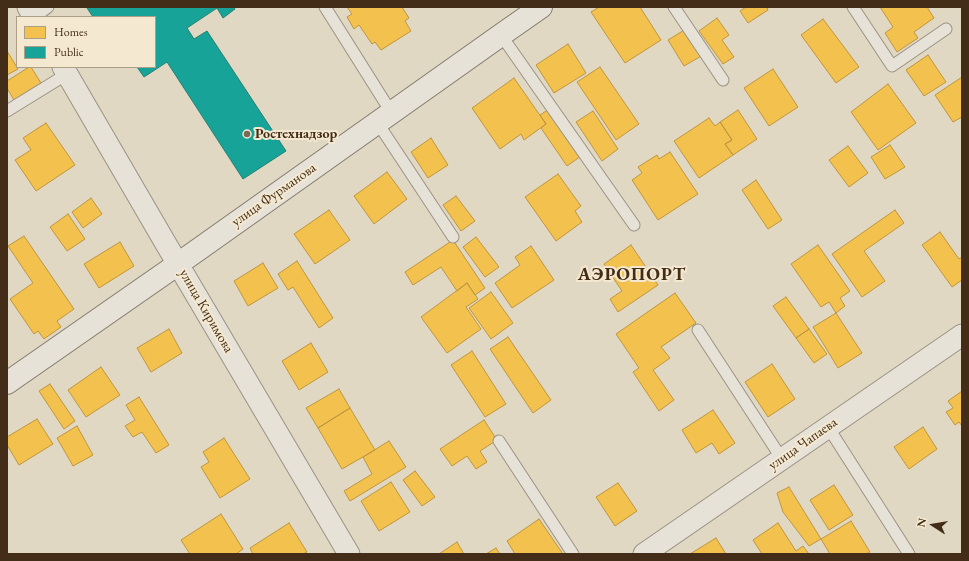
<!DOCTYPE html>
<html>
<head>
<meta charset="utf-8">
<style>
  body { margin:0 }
  #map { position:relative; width:969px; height:561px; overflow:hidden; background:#e1d8c3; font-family:"EB Garamond",serif }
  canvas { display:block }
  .frame { position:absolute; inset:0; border:8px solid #432d18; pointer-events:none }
  .legend { position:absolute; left:16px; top:16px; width:140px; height:52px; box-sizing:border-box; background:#f4e9d0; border:1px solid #ad9e86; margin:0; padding:5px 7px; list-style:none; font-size:12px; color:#432d18 }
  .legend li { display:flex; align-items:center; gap:8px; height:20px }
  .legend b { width:20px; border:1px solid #ad9e86 }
  .north { position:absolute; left:913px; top:505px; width:40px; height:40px; -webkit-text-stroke:3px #f4e9d0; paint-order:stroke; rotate:282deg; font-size:11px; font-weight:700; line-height:16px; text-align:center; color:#432d18 }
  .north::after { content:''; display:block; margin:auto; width:14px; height:18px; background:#432d18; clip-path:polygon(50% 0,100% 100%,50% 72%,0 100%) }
</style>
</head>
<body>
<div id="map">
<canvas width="969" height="561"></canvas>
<div class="frame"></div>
<ul class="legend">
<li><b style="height:11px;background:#f2c14e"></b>Homes</li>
<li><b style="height:11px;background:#17a398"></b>Public</li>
</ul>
<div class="north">N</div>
</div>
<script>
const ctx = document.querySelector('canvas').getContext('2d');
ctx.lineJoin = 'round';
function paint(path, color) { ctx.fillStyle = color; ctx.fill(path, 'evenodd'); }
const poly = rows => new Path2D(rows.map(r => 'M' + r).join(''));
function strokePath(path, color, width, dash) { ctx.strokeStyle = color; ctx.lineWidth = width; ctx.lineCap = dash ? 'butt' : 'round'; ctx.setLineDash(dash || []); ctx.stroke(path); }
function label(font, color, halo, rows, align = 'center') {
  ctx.font = font + ' "EB Garamond",serif'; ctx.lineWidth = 4; ctx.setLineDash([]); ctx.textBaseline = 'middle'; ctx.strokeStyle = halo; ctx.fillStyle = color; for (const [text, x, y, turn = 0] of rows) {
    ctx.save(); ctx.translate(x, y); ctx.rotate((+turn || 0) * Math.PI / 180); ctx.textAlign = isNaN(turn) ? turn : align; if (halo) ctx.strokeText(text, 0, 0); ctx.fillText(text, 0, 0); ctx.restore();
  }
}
const homes = poly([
  [347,7,402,7,409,18,405,21,411,31,381,50,375,42,372,44,359,25,354,29,347,17,352,14,347,7],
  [599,7,640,7,661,40,625,63,591,12,599,7],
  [746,7,767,7,768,10,748,23,740,11,746,7],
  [880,7,927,7,934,18,914,32,918,38,897,52,885,33,893,27,880,7],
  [717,18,729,35,722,40,734,57,723,64,699,31,717,18],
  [823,19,859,67,836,83,801,35,823,19],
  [686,29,703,55,684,66,668,40,686,29],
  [568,44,586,73,554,93,536,65,568,44],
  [7,51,18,69,7,75,7,51],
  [928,55,946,82,924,96,906,70,928,55],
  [29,67,31,67,41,83,14,100,7,88,7,81,29,67],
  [600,67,639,124,616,140,577,82,600,67],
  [773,69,798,107,769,126,744,88,773,69],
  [962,77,962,117,953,122,935,95,962,77],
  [514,78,546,124,524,140,521,134,500,149,472,108,514,78],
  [888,84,916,123,878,150,851,112,888,84],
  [549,109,581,156,567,166,541,128,546,124,540,115,549,109],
  [738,110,757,139,733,155,725,144,732,140,720,122,738,110],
  [593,111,618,149,602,161,576,122,593,111],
  [709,118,715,126,720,122,732,140,725,144,733,155,699,178,674,141,709,118],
  [46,123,75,165,36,191,15,160,31,150,23,138,46,123],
  [431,138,448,165,428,178,411,152,431,138],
  [890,145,905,167,885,179,871,157,890,145],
  [848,146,868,173,849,187,829,160,848,146],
  [670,152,698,194,658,220,632,180,642,173,638,167,657,155,659,159,670,152],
  [387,172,407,199,374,224,354,196,387,172],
  [558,174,581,206,575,211,582,222,556,241,525,197,558,174],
  [756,180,782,220,768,229,742,190,756,180],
  [456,196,475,221,461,231,443,205,456,196],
  [91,198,102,214,83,228,72,212,91,198],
  [329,210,350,240,315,264,294,234,329,210],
  [895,210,904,223,864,251,885,281,862,297,832,254,895,210],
  [68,214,85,239,67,251,50,227,68,214],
  [940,232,959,259,962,257,962,280,952,287,922,245,940,232],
  [24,236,74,309,57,321,61,327,44,339,38,331,34,334,10,299,33,283,8,246,24,236],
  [476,237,499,267,485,277,463,247,476,237],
  [453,240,485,288,475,295,467,283,457,291,441,267,413,285,405,272,453,240],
  [120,242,134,266,99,288,84,264,120,242],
  [631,245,658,285,618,312,610,299,622,291,604,264,631,245],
  [818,245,850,291,840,298,845,306,836,313,829,302,821,307,791,264,818,245],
  [531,246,554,280,512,308,495,283,520,265,515,257,531,246],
  [297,261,333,318,319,328,293,287,288,290,278,274,297,261],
  [263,263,278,288,248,306,234,281,263,263],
  [467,283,478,299,466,307,481,329,447,353,421,317,467,283],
  [491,292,513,323,491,339,469,308,491,292],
  [675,293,696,323,661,347,670,358,653,370,674,400,659,411,633,372,639,368,616,334,675,293],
  [786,297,809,329,796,338,773,306,786,297],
  [836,313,862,353,838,368,813,327,836,313],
  [169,329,182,353,151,372,137,348,169,329],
  [809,329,827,354,814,363,796,338,809,329],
  [508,337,551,400,533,413,490,349,508,337],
  [311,343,328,372,299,390,282,361,311,343],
  [472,351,506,404,485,417,451,365,472,351],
  [772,364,795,399,768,417,745,382,772,364],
  [101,367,120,395,86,417,68,390,101,367],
  [50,384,75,421,64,429,39,391,50,384],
  [339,389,350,408,318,428,306,408,339,389],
  [962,391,962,426,959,422,955,425,946,412,953,408,948,401,962,391],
  [139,397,169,445,156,453,142,432,133,437,125,426,135,420,126,405,139,397],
  [350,408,375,450,342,469,318,428,350,408],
  [713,410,735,443,719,454,712,443,696,453,682,430,713,410],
  [37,419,53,444,19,465,7,445,7,437,37,419],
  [484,420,497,440,480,451,487,462,476,469,467,456,452,466,440,449,484,420],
  [77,426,93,455,73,466,57,438,77,426],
  [923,427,937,449,909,469,894,447,923,427],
  [224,438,250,479,220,498,201,467,209,462,203,452,224,438],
  [389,441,406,467,350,501,344,491,372,474,363,457,389,441],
  [415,471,435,497,422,506,403,480,415,471],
  [391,482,410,512,379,531,361,501,391,482],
  [618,483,637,511,615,526,596,497,618,483],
  [834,485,853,515,829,530,810,500,834,485],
  [789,487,821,539,809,546,783,512,777,493,789,487],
  [221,514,243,549,236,554,190,554,181,540,221,514],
  [539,519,563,554,515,554,507,541,539,519],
  [851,521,870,552,866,554,830,554,821,539,851,521],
  [289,523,307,552,303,554,253,554,250,548,289,523],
  [778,523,796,551,803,546,809,554,762,554,753,540,778,523],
  [716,538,726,554,690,554,716,538],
  [457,542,464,554,439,554,457,542],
  [496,548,500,554,486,554,496,548]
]);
paint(homes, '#f2c14e');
strokePath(homes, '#be953e', 1);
const public = poly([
  [88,7,234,7,235,9,223,18,217,8,187,28,194,39,207,31,286,151,243,179,167,62,144,77,137,67,155,67,155,17,93,17,87,8,88,7]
]);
paint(public, '#17a398');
strokePath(public, '#248072', 1);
const lane = poly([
  [325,7,391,112],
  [674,7,723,80],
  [853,7,892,66,946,29],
  [35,17,48,7],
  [501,35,634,225],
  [7,111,67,74],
  [377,122,453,237],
  [698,330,782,459],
  [828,427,909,554],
  [499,441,573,554]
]);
const street = poly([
  [28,7,34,17],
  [63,67,166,244,349,554],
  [644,554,962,335]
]);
const secondary = poly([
  [7,383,178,264,501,35,541,7]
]);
strokePath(lane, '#9a9283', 13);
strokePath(street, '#9a9283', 23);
strokePath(secondary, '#827a6d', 24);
strokePath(lane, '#e7e2d8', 11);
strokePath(street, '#e7e2d8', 21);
strokePath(secondary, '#e7e2d8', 22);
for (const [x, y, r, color] of [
  [247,134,4,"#7a6954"]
]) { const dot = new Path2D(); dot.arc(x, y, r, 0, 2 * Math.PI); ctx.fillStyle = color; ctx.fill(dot); strokePath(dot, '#f4e9d0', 1.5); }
label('bold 14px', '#432d18', '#f4e9d0', [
  ["Ростехнадзор",255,134]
], 'left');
label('14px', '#432d18', '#f4e9d0', [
  ["улица Фурманова",274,195,-35],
  ["улица Киримова",206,311,60],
  ["улица Чапаева",803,444,-35]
]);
ctx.letterSpacing = '1px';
label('bold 18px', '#432d18', '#f4e9d0', [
  ["АЭРОПОРТ",632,275]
]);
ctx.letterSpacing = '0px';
</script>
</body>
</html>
